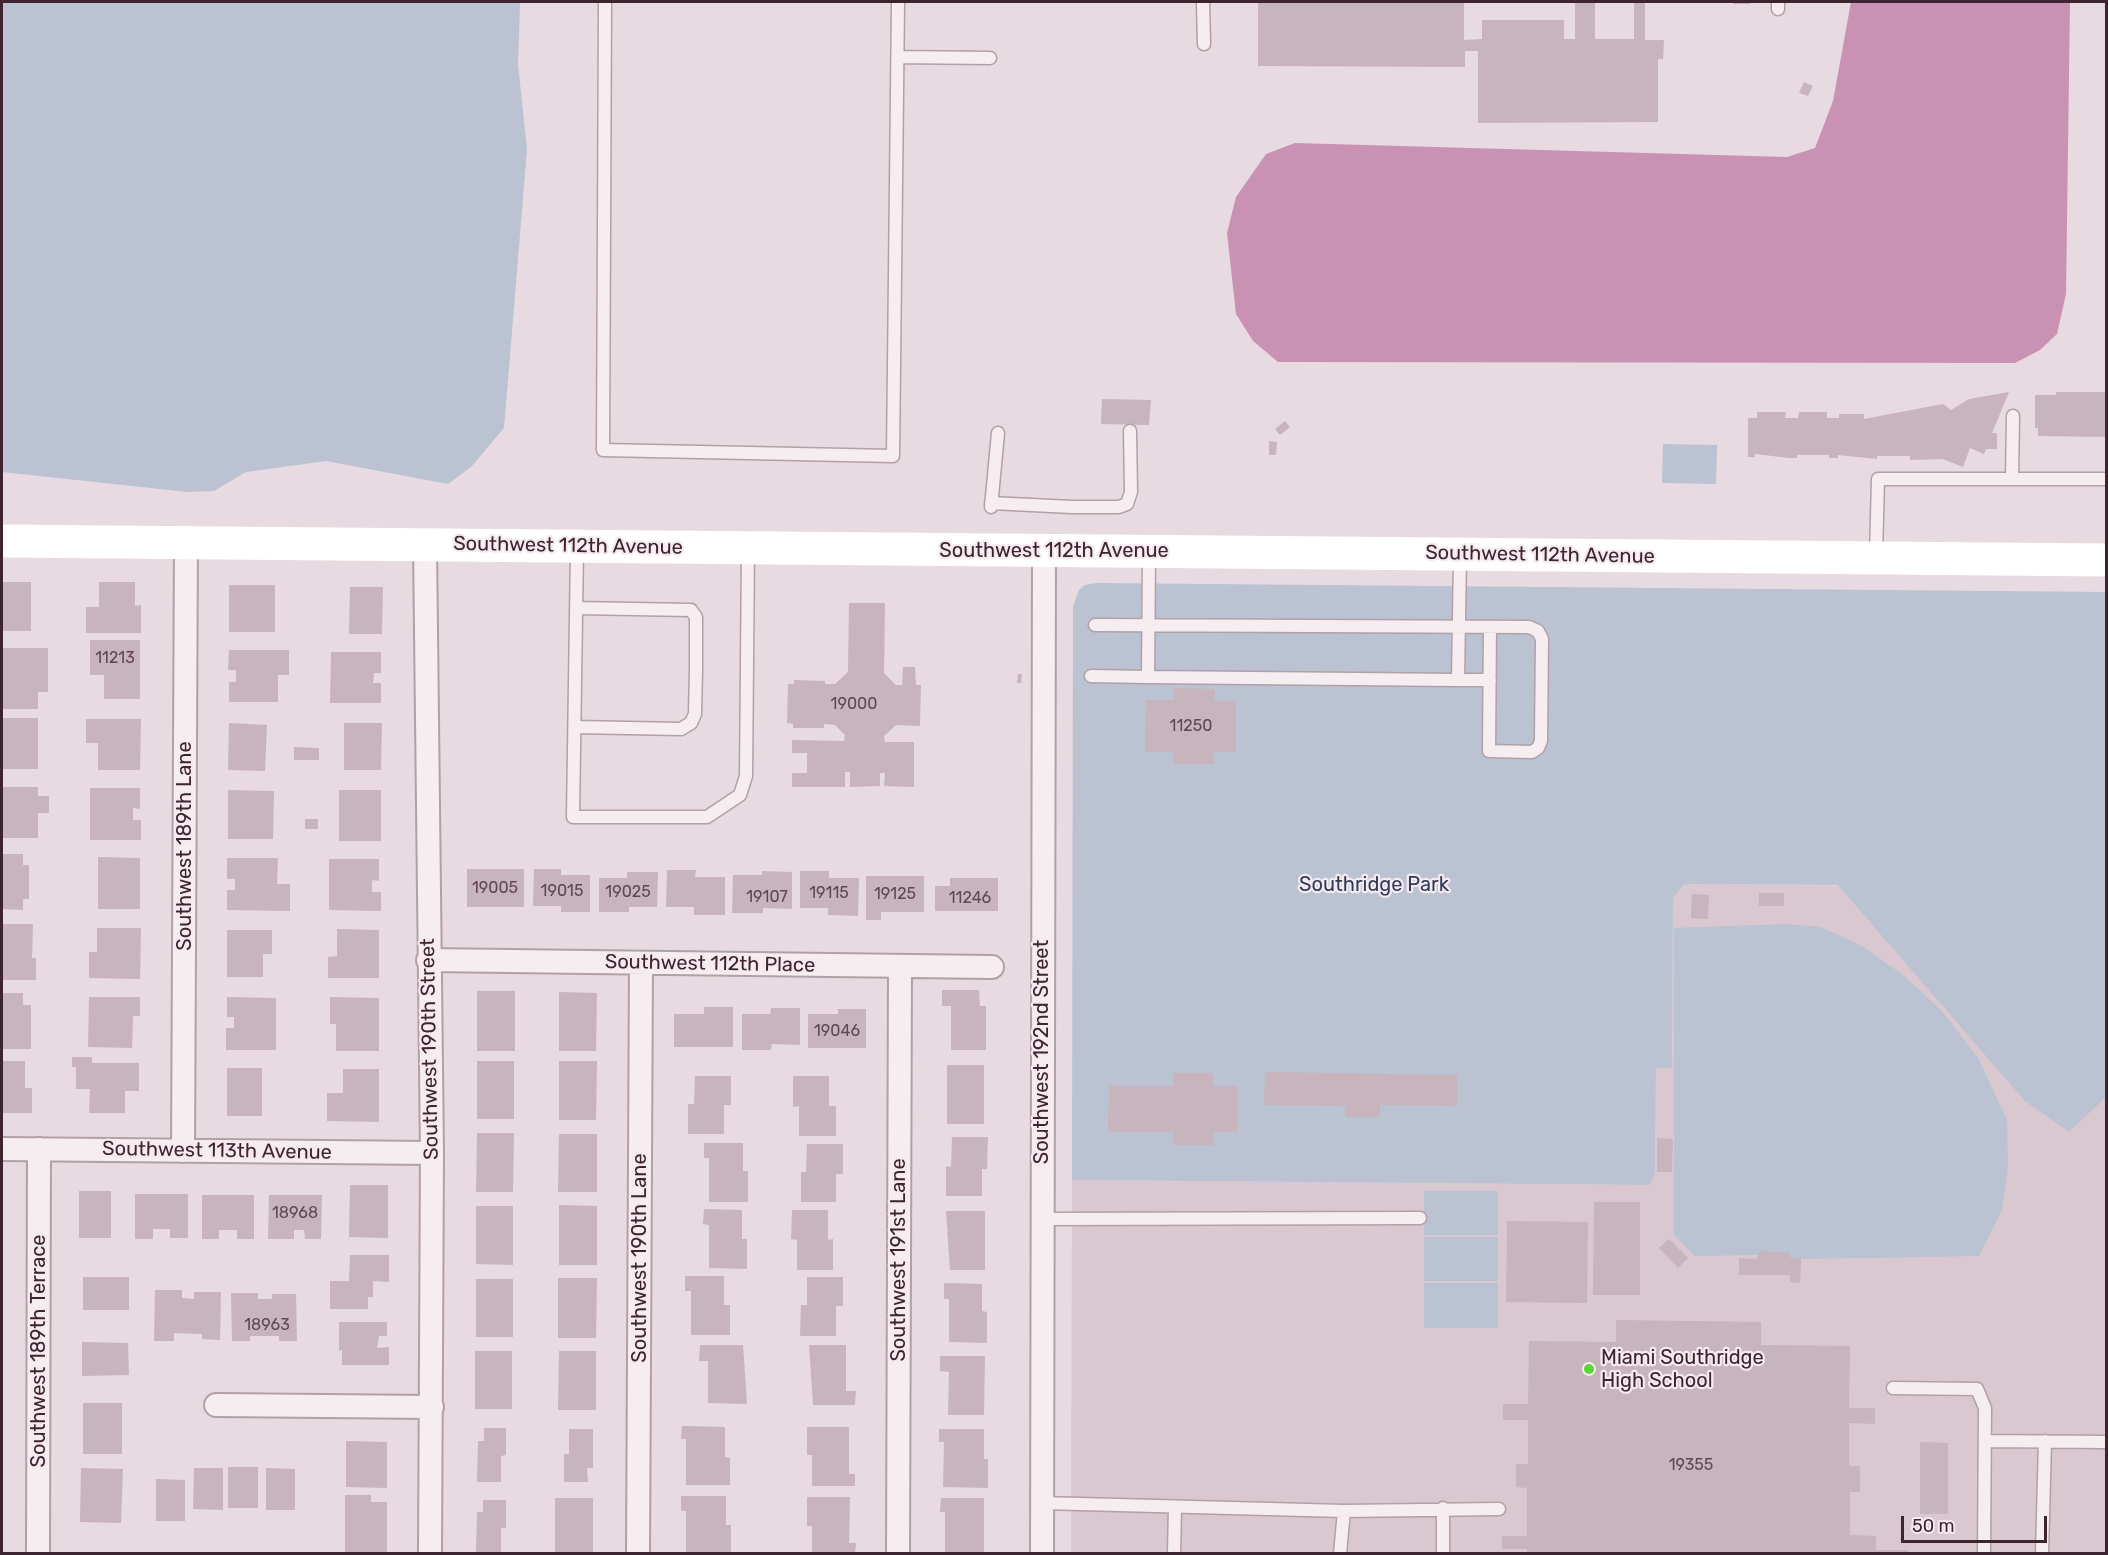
<!DOCTYPE html>
<html>
<head>
<meta charset="utf-8">
<style>
  body { margin:0 }
  #map { position:relative; width:2108px; height:1555px; overflow:hidden; background:#e7dae0; font-family:Rubik,sans-serif }
  canvas { display:block }
  .frame { position:absolute; inset:0; border:3px solid #3d242f; pointer-events:none }
  .scale { position:absolute; left:1901px; top:1516px; width:146px; height:27px; box-sizing:border-box; border:3px solid #3d242f; border-top:0; padding-left:8px; font-size:18px; line-height:21px; white-space:nowrap; color:#3d242f; -webkit-text-stroke:4px #f4eaef; paint-order:stroke }
</style>
</head>
<body>
<div id="map">
<canvas width="2108" height="1555"></canvas>
<div class="frame"></div>
<div class="scale">50 m</div>
</div>
<script>
const ctx = document.querySelector('canvas').getContext('2d');
ctx.lineJoin = 'round';
function paint(path, color) { ctx.fillStyle = color; ctx.fill(path, 'evenodd'); }
const poly = rows => new Path2D(rows.map(r => 'M' + r).join(''));
function strokePath(path, color, width, dash) { ctx.strokeStyle = color; ctx.lineWidth = width; ctx.lineCap = dash ? 'butt' : 'round'; ctx.setLineDash(dash || []); ctx.stroke(path); }
function label(font, color, halo, rows, align = 'center') {
  ctx.font = font + ' Rubik,sans-serif'; ctx.lineWidth = 4.5; ctx.setLineDash([]); ctx.textBaseline = 'middle'; ctx.strokeStyle = halo; ctx.fillStyle = color; for (const [text, x, y, turn = 0] of rows) {
    ctx.save(); ctx.translate(x, y); ctx.rotate((+turn || 0) * Math.PI / 180); ctx.textAlign = isNaN(turn) ? turn : align; if (halo) ctx.strokeText(text, 0, 0); ctx.fillText(text, 0, 0); ctx.restore();
  }
}
paint(poly([
  [1705,884,2106,889,2106,1553,1071,1554,1072,1180,1650,1185,1655,1173,1656,1068,1672,1068,1673,898,1684,885]
]), '#d9c8cf');
paint(poly([
  [2,2,520,2,518,65,527,149,504,428,471,467,448,484,326,461,246,472,214,491,188,492,2,472],
  [1663,444,1717,445,1716,484,1662,483],
  [1096,583,2106,592,2106,1097,2069,1132,2025,1101,1838,885,1694,884,1684,885,1673,898,1672,1068,1656,1068,1655,1173,1650,1185,1072,1180,1073,606,1079,590,1085,585],
  [1786,924,1821,927,1862,946,1903,975,1943,1012,1978,1058,2007,1120,2008,1168,2002,1210,1979,1256,1801,1259,1756,1255,1695,1256,1674,1235,1674,928],
  [1424,1191,1498,1191,1498,1235,1424,1235],
  [1424,1237,1498,1237,1498,1281,1424,1281],
  [1424,1283,1498,1283,1498,1328,1424,1328]
]), '#bbc2d1');
paint(poly([
  [1851,2,2070,2,2066,294,2057,334,2040,350,2015,363,1278,362,1253,341,1236,314,1227,233,1236,197,1266,154,1295,143,1787,157,1815,148,1833,101]
]), '#ca92b2');
paint(poly([
  [1258,2,1464,2,1464,40,1482,39,1482,20,1564,20,1564,39,1575,39,1575,2,1595,2,1595,39,1634,39,1634,2,1645,2,1645,40,1664,40,1663,59,1658,59,1658,122,1478,123,1478,51,1465,51,1465,67,1258,66],
  [1733,2,1750,2,1750,4,1733,4],
  [1804,82,1813,86,1808,96,1799,93],
  [2009,392,1992,433,1997,433,1997,449,1986,449,1984,454,1970,448,1963,467,1943,459,1910,460,1910,456,1877,456,1877,459,1838,455,1838,458,1829,458,1829,455,1797,455,1797,458,1789,458,1755,454,1755,457,1748,457,1748,418,1757,418,1757,412,1786,412,1785,418,1798,418,1799,412,1827,412,1827,418,1839,418,1839,414,1864,414,1864,419,1943,404,1951,410,1969,399],
  [2056,392,2106,392,2106,437,2038,436,2038,428,2035,428,2035,395,2056,395],
  [1102,399,1151,400,1149,425,1101,424],
  [1285,421,1290,427,1280,435,1275,429],
  [1269,441,1277,442,1276,455,1269,455],
  [2,582,31,582,31,631,2,631],
  [99,582,135,582,135,606,141,605,141,633,86,633,86,607,99,607],
  [229,585,275,585,275,632,229,632],
  [350,587,383,587,382,634,349,634],
  [849,603,885,603,884,673,896,685,902,685,903,667,915,667,916,685,921,685,920,726,896,725,884,736,885,742,914,742,914,787,884,786,885,773,880,773,880,786,850,787,850,772,845,772,845,787,792,787,792,773,807,773,807,753,792,753,792,740,844,741,845,735,835,725,824,724,824,728,793,728,793,724,787,723,788,684,794,684,794,680,825,681,825,684,835,684,848,672],
  [90,640,140,640,140,699,104,699,104,675,90,675],
  [2,648,48,648,48,692,38,692,38,709,2,709],
  [229,650,289,650,289,675,278,675,278,702,229,702,229,682,236,682,236,670,228,670],
  [331,652,381,652,381,673,374,673,373,683,381,683,381,703,330,703],
  [1018,674,1022,674,1021,683,1017,683],
  [1174,688,1215,689,1214,701,1236,701,1236,752,1214,752,1214,764,1173,764,1173,752,1145,752,1146,700,1174,700],
  [2,718,38,718,38,769,2,769],
  [86,719,141,719,140,770,98,770,98,743,86,743],
  [229,723,267,725,265,771,228,770],
  [344,723,382,723,381,770,344,770],
  [294,747,319,748,319,760,294,760],
  [2,787,38,787,38,796,49,796,49,813,38,813,38,838,2,838],
  [90,788,140,788,140,809,133,808,133,820,141,820,141,840,90,840],
  [228,790,274,791,273,839,228,839],
  [339,790,381,790,381,841,339,841],
  [305,819,318,819,318,829,305,829],
  [2,854,23,854,23,865,29,865,29,899,23,899,23,910,2,909],
  [98,857,140,858,140,909,98,909],
  [227,858,278,858,277,884,290,884,290,911,227,910,227,890,235,890,235,879,227,879],
  [329,859,379,859,379,881,372,880,372,892,381,892,381,911,329,910],
  [467,869,524,869,524,907,467,907],
  [534,869,561,869,561,875,590,875,590,912,561,912,561,906,533,906],
  [667,870,696,870,695,877,725,877,725,915,694,915,694,907,666,907],
  [762,871,792,872,792,909,763,908,763,913,732,913,733,875,762,875],
  [800,871,829,871,829,878,859,878,858,916,828,915,828,908,800,908],
  [627,872,658,872,657,907,629,907,629,912,599,912,599,878,627,878],
  [866,876,924,876,924,912,881,912,881,920,866,920],
  [950,878,998,878,998,911,935,911,935,886,950,886],
  [1759,893,1784,893,1784,906,1759,906],
  [1692,894,1709,895,1708,919,1691,918],
  [2,924,33,924,32,958,36,958,36,980,2,980],
  [97,928,141,928,140,979,89,978,89,952,97,952],
  [337,929,379,930,379,978,328,978,328,957,337,956],
  [227,930,272,930,272,954,263,954,263,977,227,977],
  [942,990,979,990,980,1006,986,1006,986,1050,951,1050,951,1006,942,1006],
  [477,991,515,991,515,1051,477,1051],
  [559,992,597,993,596,1051,559,1051],
  [2,993,23,993,23,1005,31,1005,31,1049,2,1049],
  [89,997,140,997,140,1016,133,1016,132,1048,88,1047],
  [227,997,276,998,276,1050,226,1050,226,1028,234,1028,234,1017,227,1017],
  [330,997,379,998,379,1051,336,1051,336,1024,330,1024],
  [704,1007,733,1007,733,1047,674,1047,674,1014,704,1014],
  [771,1008,800,1008,800,1045,772,1044,771,1050,742,1050,742,1014,770,1014],
  [838,1009,866,1009,866,1048,808,1048,808,1014,838,1014],
  [72,1057,92,1057,92,1063,139,1063,139,1091,125,1091,125,1113,89,1113,90,1089,76,1089,76,1067,72,1067],
  [2,1061,25,1061,25,1088,32,1088,32,1113,2,1113],
  [477,1061,514,1061,514,1119,477,1119],
  [559,1061,597,1061,596,1120,559,1120],
  [947,1065,984,1065,984,1124,947,1124],
  [227,1068,262,1068,262,1116,227,1116],
  [343,1069,379,1069,379,1122,327,1121,327,1093,343,1093],
  [1265,1072,1457,1075,1457,1106,1380,1105,1380,1117,1345,1117,1346,1106,1264,1105],
  [1173,1073,1213,1073,1213,1086,1237,1086,1237,1132,1214,1132,1214,1145,1173,1145,1173,1132,1108,1132,1109,1086,1173,1086],
  [695,1076,731,1076,731,1105,724,1105,724,1134,688,1134,688,1104,694,1104],
  [793,1076,829,1076,829,1106,836,1106,836,1136,799,1136,799,1106,793,1107],
  [477,1133,514,1133,513,1192,476,1192],
  [559,1134,597,1134,597,1192,558,1192],
  [952,1137,988,1137,987,1169,982,1169,982,1196,946,1196,946,1166,951,1167],
  [1657,1138,1673,1139,1672,1172,1657,1172],
  [704,1143,743,1143,743,1171,748,1171,748,1202,709,1202,709,1158,704,1158],
  [807,1144,843,1144,843,1174,836,1174,836,1202,801,1202,801,1172,806,1172],
  [350,1185,388,1185,388,1238,349,1237],
  [79,1191,111,1191,111,1238,79,1238],
  [135,1194,188,1194,188,1238,170,1238,170,1229,153,1229,153,1239,135,1239],
  [202,1195,254,1195,254,1239,237,1239,237,1230,219,1230,219,1239,202,1239],
  [269,1195,322,1195,321,1239,305,1239,304,1230,294,1230,294,1239,268,1239],
  [1594,1202,1640,1202,1640,1295,1593,1295],
  [559,1205,597,1206,597,1265,559,1265],
  [476,1206,513,1206,513,1265,476,1264],
  [704,1209,742,1210,742,1239,747,1239,747,1269,709,1268,709,1225,703,1224],
  [792,1210,828,1210,828,1240,833,1239,833,1270,797,1270,797,1240,791,1239],
  [946,1211,985,1211,985,1270,950,1270],
  [1507,1221,1588,1222,1587,1303,1506,1302],
  [1669,1239,1688,1258,1678,1268,1659,1248],
  [1761,1251,1790,1253,1790,1258,1801,1259,1800,1283,1790,1282,1790,1275,1739,1275,1739,1258,1756,1259],
  [350,1255,389,1255,389,1282,373,1281,373,1297,368,1297,368,1309,330,1309,330,1281,349,1281],
  [685,1276,724,1276,724,1305,730,1305,730,1335,691,1335,691,1291,685,1291],
  [83,1277,129,1277,129,1310,83,1310],
  [807,1277,843,1277,843,1306,836,1306,836,1336,800,1336,801,1305,807,1305],
  [558,1278,597,1278,596,1338,558,1338],
  [476,1279,513,1279,513,1337,476,1337],
  [944,1283,982,1284,982,1311,987,1312,987,1343,949,1342,949,1299,944,1299],
  [155,1290,182,1290,182,1298,194,1299,194,1292,221,1292,220,1340,202,1339,202,1334,174,1333,174,1341,154,1341],
  [231,1293,258,1293,258,1299,272,1299,272,1294,296,1294,297,1341,279,1341,279,1336,250,1336,250,1341,232,1341],
  [1616,1320,1761,1322,1761,1345,1850,1346,1849,1408,1875,1408,1875,1424,1849,1423,1849,1466,1860,1466,1860,1492,1850,1492,1850,1535,1876,1536,1876,1550,1908,1550,1908,1554,1527,1554,1527,1549,1502,1549,1502,1536,1527,1536,1527,1488,1516,1487,1516,1464,1528,1464,1528,1420,1503,1420,1503,1404,1528,1404,1529,1341,1616,1342],
  [339,1322,387,1322,387,1336,379,1336,377,1348,389,1347,389,1365,342,1365,342,1350,339,1351],
  [82,1342,128,1343,129,1375,82,1376],
  [700,1345,743,1345,747,1404,708,1403,708,1361,699,1361],
  [809,1345,846,1345,846,1391,856,1391,855,1405,813,1405],
  [475,1351,512,1351,512,1409,475,1409],
  [559,1351,596,1351,596,1410,558,1410],
  [940,1356,985,1356,984,1415,948,1415,949,1372,940,1371],
  [83,1403,122,1403,122,1454,83,1454],
  [682,1426,725,1427,725,1457,730,1458,730,1485,686,1485,686,1439,681,1439],
  [807,1427,849,1427,849,1474,855,1474,855,1486,812,1486,812,1455,807,1455],
  [484,1428,506,1428,506,1455,501,1456,501,1482,477,1482,478,1441,484,1441],
  [569,1429,593,1429,593,1468,587,1468,588,1482,564,1482,564,1454,569,1454],
  [939,1429,984,1429,984,1459,988,1459,988,1488,943,1487,944,1442,939,1442],
  [346,1441,387,1442,387,1488,346,1487],
  [1920,1442,1948,1443,1948,1514,1920,1514],
  [228,1467,258,1467,258,1508,228,1508],
  [81,1468,123,1469,121,1523,80,1522],
  [194,1468,223,1468,223,1510,193,1509],
  [266,1468,295,1469,295,1510,266,1510],
  [156,1479,185,1480,185,1521,156,1521],
  [345,1495,371,1495,371,1502,387,1502,387,1554,345,1554],
  [681,1496,726,1496,726,1525,731,1525,731,1554,686,1554,686,1511,681,1511],
  [807,1497,850,1497,849,1543,856,1543,855,1554,812,1554,812,1526,807,1526],
  [555,1498,593,1498,593,1554,555,1554],
  [941,1498,984,1498,984,1554,945,1554,945,1512,940,1512],
  [483,1500,506,1500,506,1528,501,1528,501,1552,476,1552,477,1512,483,1512]
]), '#c7b4bd');
const lane = poly([
  [605,2,603,450,893,456,898,2],
  [1203,2,1204,44],
  [1778,2,1778,9],
  [898,57,990,58],
  [2012,479,2013,416],
  [991,503,1072,507,1119,507,1127,504,1131,492,1130,431],
  [991,507,998,433],
  [577,548,573,817,707,817,740,795,746,776,748,548],
  [1149,553,1148,677,1458,680,1460,557],
  [1876,555,1878,479,2106,479],
  [1095,625,1529,627,1538,631,1542,639,1541,741,1538,748,1532,752,1489,751,1490,627],
  [1091,676,1148,677],
  [1458,680,1490,680],
  [575,727,681,729,691,723,695,714,696,670,696,617,691,610,576,608],
  [1042,1219,1420,1218],
  [1893,1388,1977,1389,1985,1408,1984,1554],
  [1985,1441,2106,1442],
  [1042,1503,1344,1511,1499,1509],
  [1174,1554,1175,1508],
  [1340,1554,1344,1511],
  [1443,1554,1443,1508],
  [2042,1554,2045,1441]
]);
const street = poly([
  [425,544,432,1153,430,1554],
  [428,960,992,967],
  [2,1149,432,1153],
  [183,1151,186,542],
  [216,1405,432,1407],
  [38,1554,39,1149],
  [638,1554,641,963],
  [898,1554,900,966],
  [1042,1554,1044,550]
]);
strokePath(lane, '#b1a0a7', 15);
strokePath(street, '#b1a0a7', 26);
strokePath(lane, '#f5edf0', 12);
strokePath(street, '#f5edf0', 22);
strokePath(poly([
  [2,541,2106,560]
]), '#fff', 33);
for (const [x, y, r, color] of [
  [1589,1369,6,"#59d833"]
]) { const dot = new Path2D(); dot.arc(x, y, r, 0, 2 * Math.PI); ctx.fillStyle = color; ctx.fill(dot); strokePath(dot, '#f4eaef', 2); }
label('16px', '#604852', null, [
  ["11213",115,658],
  ["19000",854,704],
  ["11250",1191,726],
  ["19005",495,888],
  ["19015",562,891],
  ["19025",628,892],
  ["19115",829,893],
  ["19125",895,894],
  ["19107",767,897],
  ["11246",970,898],
  ["19046",837,1031],
  ["18968",295,1213],
  ["18963",267,1325],
  ["19355",1691,1465]
]);
label('20px', '#3d242f', '#f4eaef', [
  ["Southwest 112th Avenue",568,546,1],
  ["Southwest 112th Avenue",1054,551],
  ["Southwest 112th Avenue",1540,555,1],
  ["Southwest 189th Lane",185,846,-90],
  ["Southwest 112th Place",710,964,1],
  ["Southwest 190th Street",430,1049,-91],
  ["Southwest 192nd Street",1042,1052,-90],
  ["Southwest 113th Avenue",217,1151,1],
  ["Southwest 190th Lane",640,1258,-90],
  ["Southwest 191st Lane",899,1260,-90],
  ["Southwest 189th Terrace",39,1351,-90]
]);
label('20px', '#303b5a', '#f4eaef', [
  ["Southridge Park",1374,885]
]);
label('20px', '#3d242f', '#f4eaef', [
  ["Miami Southridge",1601,1358],
  ["High School",1601,1381]
], 'left');
</script>
</body>
</html>
